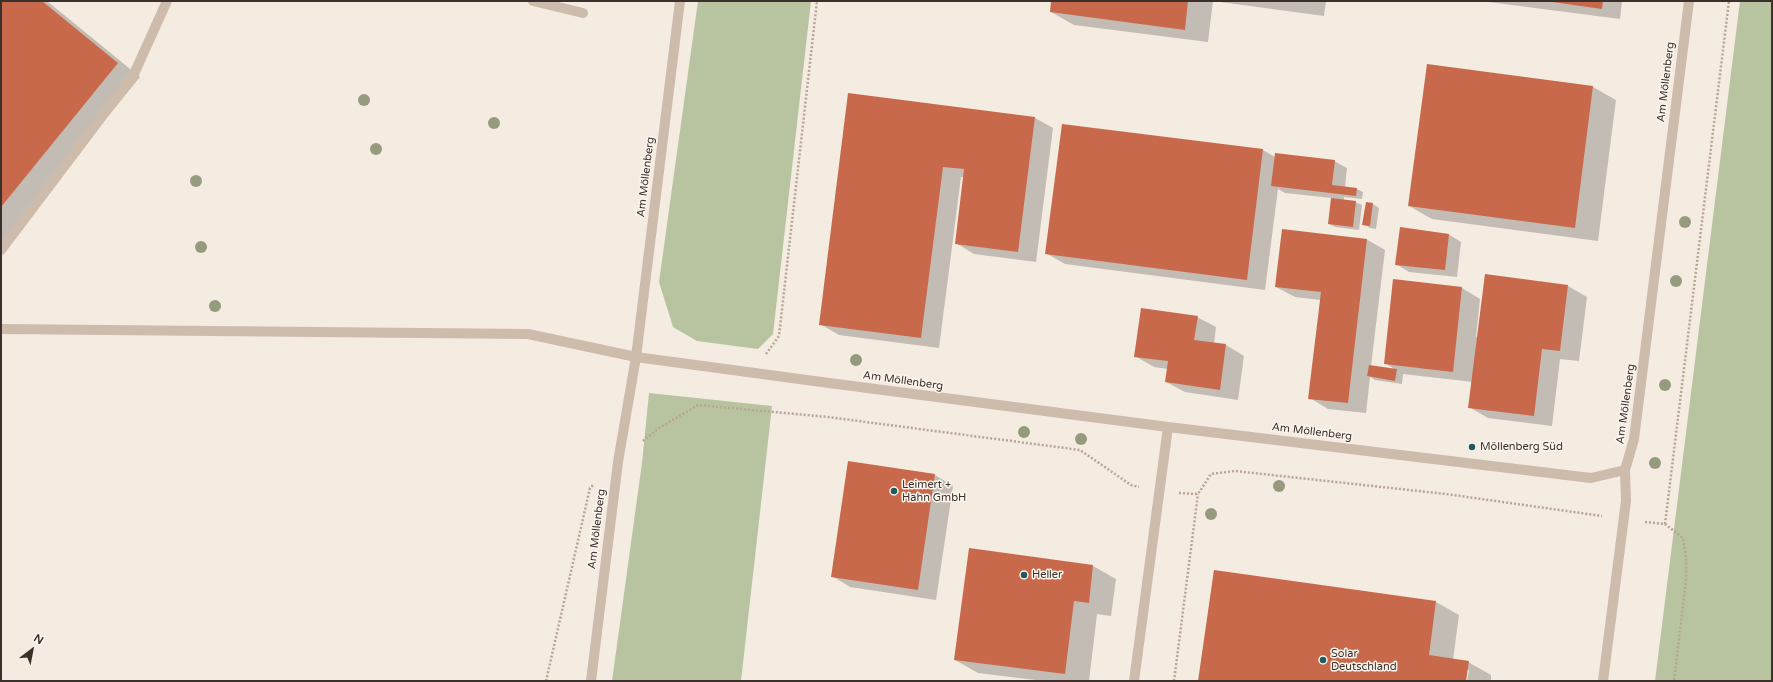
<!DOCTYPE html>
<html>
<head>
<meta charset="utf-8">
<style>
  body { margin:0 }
  #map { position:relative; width:1773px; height:682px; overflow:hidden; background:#f4ebe1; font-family:"Varela Round",sans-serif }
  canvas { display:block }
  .frame { position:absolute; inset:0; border:2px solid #3b302b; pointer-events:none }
  .north { position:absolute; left:12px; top:630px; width:40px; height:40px; -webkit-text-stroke:3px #fbf5ee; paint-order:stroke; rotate:32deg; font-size:11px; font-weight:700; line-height:16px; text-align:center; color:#3b302b }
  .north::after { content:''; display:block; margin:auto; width:14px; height:18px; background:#3b302b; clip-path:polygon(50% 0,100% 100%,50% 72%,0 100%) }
</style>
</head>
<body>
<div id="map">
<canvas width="1773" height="682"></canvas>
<div class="frame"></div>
<div class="north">N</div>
</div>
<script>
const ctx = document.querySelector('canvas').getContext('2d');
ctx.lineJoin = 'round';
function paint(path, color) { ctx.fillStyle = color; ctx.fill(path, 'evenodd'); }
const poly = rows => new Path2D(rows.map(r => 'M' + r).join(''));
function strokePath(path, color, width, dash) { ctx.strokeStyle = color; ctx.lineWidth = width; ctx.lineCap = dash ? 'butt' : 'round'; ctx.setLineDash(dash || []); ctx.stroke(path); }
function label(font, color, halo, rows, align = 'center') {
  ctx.font = font + ' "Varela Round",sans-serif'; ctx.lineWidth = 3; ctx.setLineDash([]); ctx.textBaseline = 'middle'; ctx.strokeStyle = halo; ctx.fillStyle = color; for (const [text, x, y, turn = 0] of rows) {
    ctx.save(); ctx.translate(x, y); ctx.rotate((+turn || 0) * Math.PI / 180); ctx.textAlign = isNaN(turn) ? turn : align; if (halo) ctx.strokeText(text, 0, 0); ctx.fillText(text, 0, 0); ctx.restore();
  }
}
paint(poly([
  [698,1,811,1,773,334,758,349,697,341,673,327,659,282],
  [1740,1,1772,1,1772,681,1655,681],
  [649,393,772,406,741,681,612,681,642,463]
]), '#b8c4a0');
paint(poly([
  [1,1,47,1,140,77,1,248],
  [1052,1,1326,1,1324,16,1213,1,1208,42,1074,25,1051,12],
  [1481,1,1622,1,1620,19],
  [1428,65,1593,87,1616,100,1598,241,1432,219,1409,206],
  [849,94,1035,118,1053,128,1036,262,974,254,956,243,964,177,961,177,939,348,839,335,820,324],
  [1063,125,1263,150,1275,157,1334,161,1347,168,1345,187,1357,189,1363,192,1362,199,1344,197,1344,200,1355,202,1362,205,1359,230,1335,227,1329,224,1332,198,1285,193,1278,189,1265,290,1065,264,1046,253],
  [1373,204,1379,208,1376,229,1370,228,1363,224],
  [1448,234,1461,242,1457,277,1409,272,1396,264],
  [1366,239,1385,250,1371,366,1396,370,1385,363,1462,288,1480,299,1476,337,1478,337,1485,276,1568,286,1587,297,1579,361,1560,359,1552,426,1488,418,1469,407,1473,382,1403,374,1402,384,1375,380,1370,377,1366,413,1328,409,1310,398,1321,300,1295,297,1276,287],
  [1197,317,1216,327,1214,344,1226,345,1244,356,1238,400,1185,392,1166,382,1168,369,1154,367,1135,356],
  [935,475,953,486,936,600,850,587,832,576],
  [1093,566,1116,579,1111,616,1097,614,1089,681,1044,681,978,673,955,660],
  [1214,571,1436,602,1459,615,1453,660,1468,662,1491,675,1491,681,1467,681,1469,670,1467,670,1465,681,1199,681]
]), '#0003');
paint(poly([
  [1,1,42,1,118,63,1,207],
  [1051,1,1188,1,1185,30,1050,12],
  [1545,1,1603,1,1602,9],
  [1427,64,1593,86,1575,228,1408,206],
  [848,93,1035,117,1018,252,955,244,964,169,943,167,921,338,819,325],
  [1062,124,1263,149,1247,280,1045,254],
  [1275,153,1335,160,1332,185,1357,188,1356,196,1271,186],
  [1331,198,1356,201,1353,227,1328,224],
  [1366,202,1373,203,1370,226,1362,225],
  [1400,227,1449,234,1445,270,1395,265],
  [1282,229,1367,239,1348,403,1308,399,1321,292,1275,287],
  [1485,274,1568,285,1560,351,1542,349,1534,416,1468,408],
  [1393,279,1462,287,1453,372,1384,364],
  [1141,308,1198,316,1194,340,1226,344,1220,390,1165,382,1168,361,1134,357],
  [1369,365,1397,369,1395,381,1367,376],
  [848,461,935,474,918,590,831,577],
  [969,548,1093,565,1089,603,1074,601,1065,674,954,660],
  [1214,570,1436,601,1429,655,1469,661,1466,681,1198,681]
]), '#c8694b');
strokePath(poly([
  [766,354,779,336,817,1],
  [643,441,659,428,698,405,828,417,1080,450,1131,485,1139,487],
  [1179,493,1198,494,1211,474,1235,471,1446,494,1602,516],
  [1645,522,1665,524,1683,538,1686,557,1686,580,1674,681],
  [1665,524,1729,1],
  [546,681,590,488,594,484],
  [1174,681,1198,494]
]), '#b9a596', 2.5, [2, 2]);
strokePath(poly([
  [533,1,583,13],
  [1,250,134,74,167,1],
  [1,329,528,334,636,357,829,383,1168,427,1591,478,1625,470,1634,439,1689,1],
  [591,681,618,462,636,357,680,1],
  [1134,681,1168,427],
  [1603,681,1626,501,1625,470]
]), '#cdbbac', 10);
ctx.fillStyle = '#969b7f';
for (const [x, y] of [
  [364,100],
  [494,123],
  [376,149],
  [196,181],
  [1685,222],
  [201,247],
  [1676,281],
  [215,306],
  [856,360],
  [1665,385],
  [1024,432],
  [1081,439],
  [1655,463],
  [1279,486],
  [1211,514]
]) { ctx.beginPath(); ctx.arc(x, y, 6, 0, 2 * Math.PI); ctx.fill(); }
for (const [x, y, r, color] of [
  [1472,447,4,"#1f5a5e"],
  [894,491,4,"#1f5a5e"],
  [1024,575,4,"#1f5a5e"],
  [1323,660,4,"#1f5a5e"]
]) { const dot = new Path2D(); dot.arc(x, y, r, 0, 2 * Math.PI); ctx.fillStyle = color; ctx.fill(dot); strokePath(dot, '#fbf5ee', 1.5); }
label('11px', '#3b302b', '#fbf5ee', [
  ["Am Möllenberg",1666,82,-83],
  ["Am Möllenberg",646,177,-83],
  ["Am Möllenberg",903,381,8],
  ["Am Möllenberg",1626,404,-82],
  ["Am Möllenberg",1312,432,7],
  ["Am Möllenberg",597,529,-83]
]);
label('11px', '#3b302b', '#fbf5ee', [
  ["Möllenberg Süd",1480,447],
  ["Leimert +",902,485],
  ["Hahn GmbH",902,498],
  ["Heller",1032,575],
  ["Solar",1331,654],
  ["Deutschland",1331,667]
], 'left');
</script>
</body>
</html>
